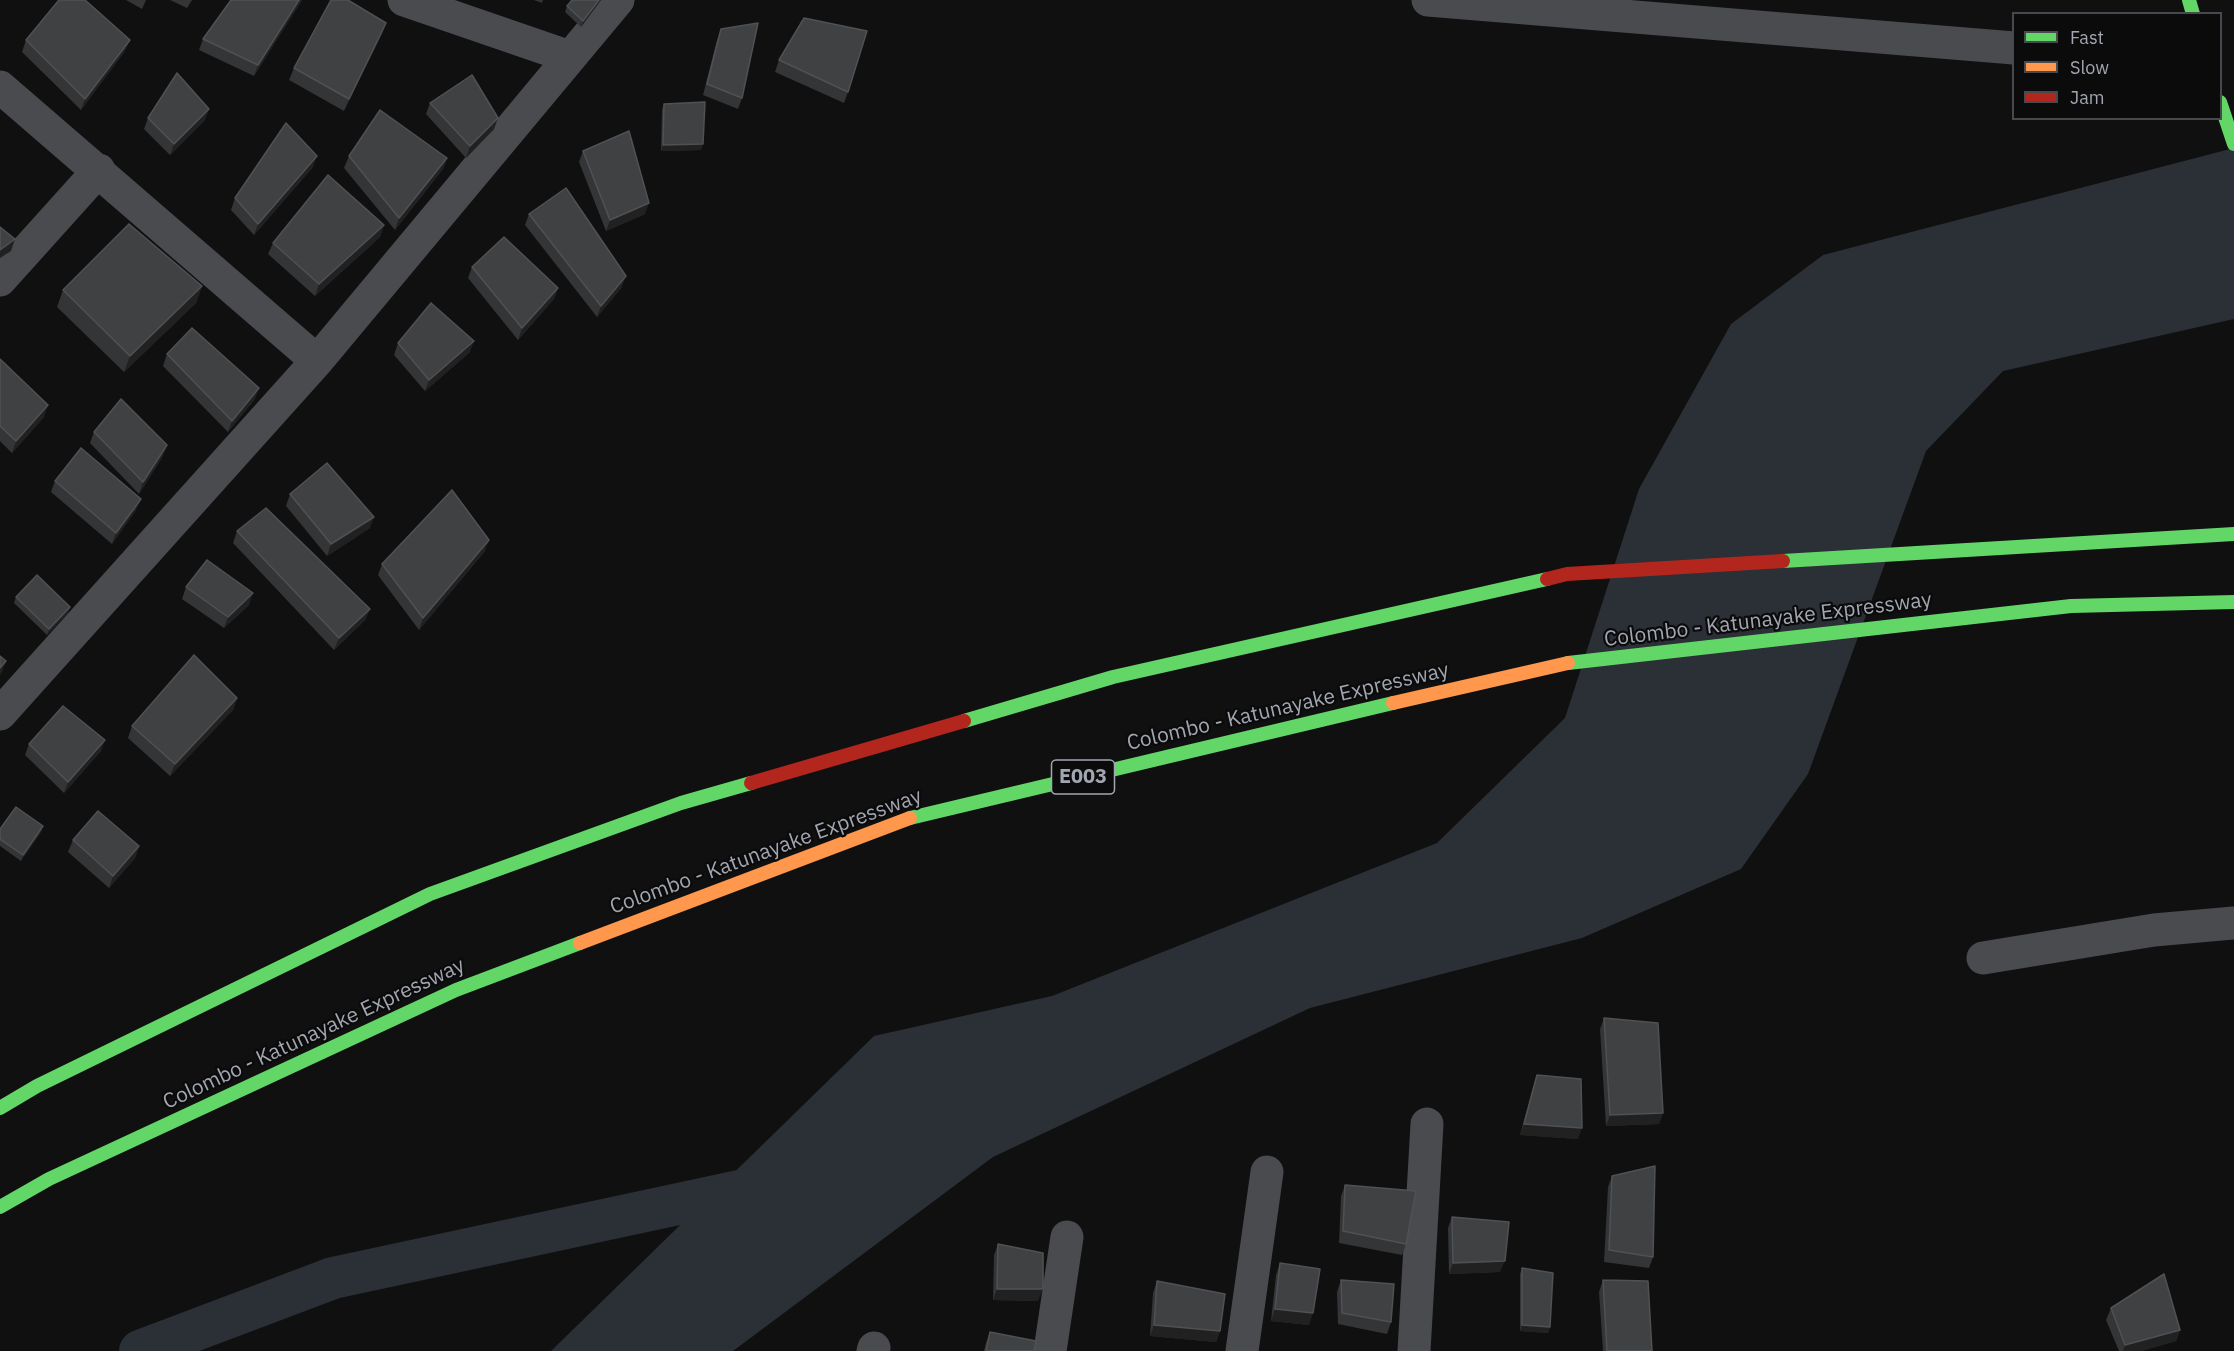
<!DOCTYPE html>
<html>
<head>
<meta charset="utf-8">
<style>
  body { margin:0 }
  #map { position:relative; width:2234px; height:1351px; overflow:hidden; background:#101011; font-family:"IBM Plex Sans",sans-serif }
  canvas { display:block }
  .legend { position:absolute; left:2012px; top:12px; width:210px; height:108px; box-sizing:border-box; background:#0b0b0c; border:2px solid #47494e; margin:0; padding:8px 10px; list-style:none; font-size:18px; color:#a2a6b0 }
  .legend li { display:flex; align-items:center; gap:12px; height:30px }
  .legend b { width:30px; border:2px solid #47494e }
</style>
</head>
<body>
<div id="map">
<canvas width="2234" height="1351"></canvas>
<ul class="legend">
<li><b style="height:8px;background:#63d668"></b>Fast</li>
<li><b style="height:8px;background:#ff974d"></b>Slow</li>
<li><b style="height:8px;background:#b3261e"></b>Jam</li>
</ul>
</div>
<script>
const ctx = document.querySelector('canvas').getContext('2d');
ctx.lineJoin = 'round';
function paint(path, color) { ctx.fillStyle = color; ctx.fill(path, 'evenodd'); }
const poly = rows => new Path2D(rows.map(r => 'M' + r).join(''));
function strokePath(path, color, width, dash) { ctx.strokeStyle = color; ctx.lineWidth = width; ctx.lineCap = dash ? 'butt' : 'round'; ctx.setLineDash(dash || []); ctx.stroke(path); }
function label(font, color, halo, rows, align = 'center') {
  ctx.font = font + ' "IBM Plex Sans",sans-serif'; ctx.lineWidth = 4.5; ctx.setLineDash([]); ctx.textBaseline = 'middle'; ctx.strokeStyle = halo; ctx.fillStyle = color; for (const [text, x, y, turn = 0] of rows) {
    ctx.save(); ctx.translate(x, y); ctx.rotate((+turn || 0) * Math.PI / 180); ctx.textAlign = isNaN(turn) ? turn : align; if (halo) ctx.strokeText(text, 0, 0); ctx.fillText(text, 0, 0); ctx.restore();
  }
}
paint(poly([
  [2234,148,2234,319,2003,371,1926,451,1808,774,1741,869,1582,938,1310,1008,993,1157,733,1351,551,1351,874,1036,1052,996,1437,843,1565,718,1639,489,1731,324,1823,255]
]), '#2a3035');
strokePath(poly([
  [140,1351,333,1278,767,1185]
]), '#2a3035', 42);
strokePath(poly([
  [404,0,570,57],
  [1428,0,2014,48],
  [0,87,317,361],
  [0,280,99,170],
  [0,714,317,361,618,0],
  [1983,958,2154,930,2234,923],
  [873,1351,874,1348],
  [1050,1351,1067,1237],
  [1242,1351,1267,1172],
  [1414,1351,1427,1124]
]), '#4a4b4f', 33);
strokePath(poly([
  [2189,0,2193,14],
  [2220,102,2234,144],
  [1783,561,2234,534],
  [1568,663,2071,606,2234,602],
  [964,721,1113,677,1547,579],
  [910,818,1393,703],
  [0,1108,37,1086,430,894,681,803,751,783],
  [0,1207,49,1179,456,990,580,943]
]), '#63d668', 14);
strokePath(poly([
  [1393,703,1568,663],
  [580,943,910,818]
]), '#ff974d', 14);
strokePath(poly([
  [1547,579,1567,574,1783,561],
  [751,783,964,721]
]), '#b3261e', 14);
paint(poly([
  [126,0,146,0,142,9],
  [170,0,192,0,187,8],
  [231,0,302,0,254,76,199,50,203,39],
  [534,0,543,0,542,3],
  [601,0,581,27,565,12,567,6],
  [386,23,382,34,344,111,289,80,294,68],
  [721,29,742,98,738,109,703,95,717,40],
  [26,40,125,51,81,110,22,52],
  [779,60,848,92,844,103,775,72],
  [430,103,494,129,466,158,426,114],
  [664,104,701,150,661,151,662,110],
  [148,118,205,120,170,155,144,129],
  [583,151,645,214,606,231,579,162],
  [349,156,447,158,443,169,395,230,344,168],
  [313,167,254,235,231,210,235,198],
  [529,214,622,287,597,317,525,225],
  [384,225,380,237,315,296,268,254,273,243],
  [472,267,558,288,554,299,518,340,468,278],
  [202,286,196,303,124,372,57,307,63,290],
  [398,343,470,352,425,391,394,355],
  [167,354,255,399,228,432,163,366],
  [0,359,44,417,12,453,0,441],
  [94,432,163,456,139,494,90,443],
  [55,481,136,510,112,544,51,492],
  [290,494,370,528,327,556,286,506],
  [237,531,370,609,365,620,334,650,233,543],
  [485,551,419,630,378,575,382,564],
  [186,587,249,605,224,628,182,599],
  [16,597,70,607,68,613,47,635,14,603],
  [237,698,233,710,170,776,128,738,132,726],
  [29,744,101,751,64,793,25,755],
  [43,826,41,832,21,861,0,846,0,829],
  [73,840,139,846,135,858,109,888,68,852],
  [1604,1018,1663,1113,1659,1124,1606,1126,1600,1029],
  [1537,1075,1578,1139,1520,1135,1533,1087],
  [1612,1176,1653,1257,1649,1268,1604,1262,1608,1187],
  [1345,1185,1406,1244,1402,1255,1339,1243,1341,1196],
  [1452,1217,1500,1272,1449,1274,1448,1228],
  [998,1244,1038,1301,993,1300,994,1255],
  [1280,1263,1309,1325,1271,1321,1276,1275],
  [1522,1268,1550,1327,1548,1333,1520,1331,1520,1274],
  [1341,1280,1391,1322,1387,1334,1338,1324,1337,1292],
  [1603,1280,1652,1351,1603,1351,1599,1292],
  [1157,1281,1220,1331,1216,1342,1150,1336,1153,1293],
  [2111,1308,2180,1330,2176,1341,2141,1351,2119,1351,2106,1320],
  [990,1332,1034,1351,984,1351,986,1343]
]), '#343536');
paint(poly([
  [299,0,302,0,254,76,258,65],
  [599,0,601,0,581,27,583,21],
  [386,23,382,34,344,111,349,99],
  [130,40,125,51,81,110,85,99],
  [209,109,205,120,170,155,174,144],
  [498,118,494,129,466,158,470,146],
  [703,144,701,150,661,151,663,145],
  [317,156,313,167,254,235,258,224],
  [447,158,443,169,395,230,399,218],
  [649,203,645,214,606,231,610,220],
  [384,225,380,237,315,296,319,284],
  [15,239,11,251,0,258,0,250],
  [626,276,622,287,597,317,601,306],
  [202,286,196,303,124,372,130,356],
  [558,288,554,299,518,340,522,328],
  [474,341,470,352,425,391,429,380],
  [259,388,255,399,228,432,232,421],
  [48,405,44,417,12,453,16,441],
  [167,445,163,456,139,494,143,482],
  [141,499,136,510,112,544,116,533],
  [374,517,370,528,327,556,331,544],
  [489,540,485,551,419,630,423,618],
  [253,593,249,605,224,628,228,617],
  [70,607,68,613,47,635,49,629],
  [370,609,365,620,334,650,339,638],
  [6,661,2,672,0,675,0,668],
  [237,698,233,710,170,776,175,764],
  [105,740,101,751,64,793,68,782],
  [43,826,41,832,21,861,23,855],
  [139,846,135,858,109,888,113,876],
  [1663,1113,1659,1124,1606,1126,1610,1115],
  [1524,1124,1582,1128,1578,1139,1520,1135],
  [1505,1261,1500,1272,1449,1274,1453,1263],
  [997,1289,1043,1289,1038,1301,993,1300],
  [1275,1309,1313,1313,1309,1325,1271,1321],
  [1154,1325,1220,1331,1216,1342,1150,1336],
  [1522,1325,1550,1327,1548,1333,1520,1331],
  [2180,1330,2176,1341,2141,1351,2123,1351,2125,1345]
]), '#212122');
const building = poly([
  [59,0,85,0,130,40,85,99,26,40,59,0],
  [231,0,299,0,258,65,203,39,231,0],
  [331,0,348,0,386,23,349,99,294,68,331,0],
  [572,0,599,0,583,21,567,6,572,0],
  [804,18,867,31,848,92,779,60,804,18],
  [758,23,742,98,707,84,721,29,758,23],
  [177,73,209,109,174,144,148,118,177,73],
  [472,75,498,118,470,146,430,103,472,75],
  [705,102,703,144,663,145,664,104,705,102],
  [380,110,447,158,399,218,349,156,380,110],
  [286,123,317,156,258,224,235,198,286,123],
  [629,131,649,203,610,220,583,151,629,131],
  [328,175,384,225,319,284,273,243,328,175],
  [566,188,626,276,601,306,529,214,566,188],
  [129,224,202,286,130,356,63,290,129,224],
  [0,227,15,239,0,250,0,227],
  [504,237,558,288,522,328,472,267,504,237],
  [431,303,474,341,429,380,398,343,431,303],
  [192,328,259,388,232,421,167,354,192,328],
  [0,359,48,405,16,441,0,426,0,359],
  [121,399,167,445,143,482,94,432,121,399],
  [81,448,141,499,116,533,55,481,81,448],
  [327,463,374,517,331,544,290,494,327,463],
  [452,490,489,540,423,618,382,564,452,490],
  [266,508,370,609,339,638,237,531,266,508],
  [207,560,253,593,228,617,186,587,207,560],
  [37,575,70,607,49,629,16,597,37,575],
  [194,655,237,698,175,764,132,726,194,655],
  [0,656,6,661,0,668,0,656],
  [63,706,105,740,68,782,29,744,63,706],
  [16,807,43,826,23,855,0,839,0,829,16,807],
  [98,811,139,846,113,876,73,840,98,811],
  [1604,1018,1658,1023,1663,1113,1610,1115,1604,1018],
  [1537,1075,1581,1079,1582,1128,1524,1124,1537,1075],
  [1655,1166,1653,1257,1609,1250,1612,1176,1655,1166],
  [1345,1185,1416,1191,1406,1244,1343,1231,1345,1185],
  [1452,1217,1509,1222,1505,1261,1453,1263,1452,1217],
  [998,1244,1043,1253,1043,1289,997,1289,998,1244],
  [1280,1263,1320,1269,1313,1313,1275,1309,1280,1263],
  [1522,1268,1553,1273,1550,1327,1522,1325,1522,1268],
  [2164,1274,2180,1330,2125,1345,2111,1308,2164,1274],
  [1341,1280,1394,1284,1391,1322,1342,1313,1341,1280],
  [1603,1280,1648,1281,1652,1351,1607,1351,1603,1280],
  [1157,1281,1225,1294,1220,1331,1154,1325,1157,1281],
  [990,1332,1036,1341,1034,1351,986,1351,990,1332]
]);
paint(building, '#404143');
strokePath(building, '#4f5154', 1.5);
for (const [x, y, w] of [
  [1083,777,63]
]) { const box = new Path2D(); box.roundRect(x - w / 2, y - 17, w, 34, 4.5); ctx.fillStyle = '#0b0b0c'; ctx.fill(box); strokePath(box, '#a2a6b0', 1.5); }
label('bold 20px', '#a2a6b0', null, [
  ["E003",1083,777]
]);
label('21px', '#a2a6b0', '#0b0b0c', [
  ["Colombo - Katunayake Expressway",1768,620,-7],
  ["Colombo - Katunayake Expressway",1288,707,-13],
  ["Colombo - Katunayake Expressway",766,852,-20],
  ["Colombo - Katunayake Expressway",314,1034,-25]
]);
</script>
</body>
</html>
